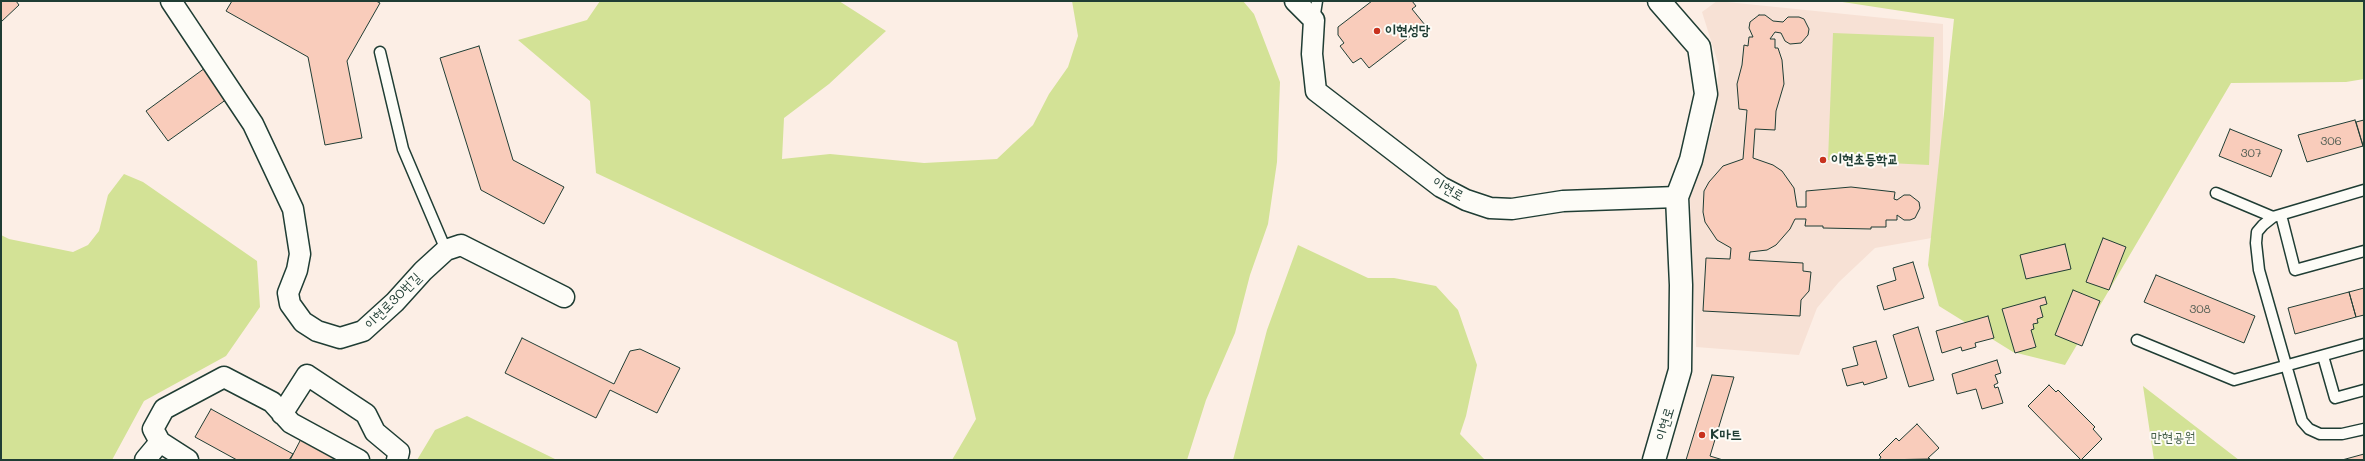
<!DOCTYPE html>
<html>
<head>
<meta charset="utf-8">
<style>
  body { margin:0 }
  #map { position:relative; width:2365px; height:461px; overflow:hidden; background:#fceee5; font-family:Mali,sans-serif }
  canvas { display:block }
  .frame { position:absolute; inset:0; border:2px solid #1f3d34; pointer-events:none }
</style>
</head>
<body>
<div id="map">
<canvas width="2365" height="461"></canvas>
<div class="frame"></div>
</div>
<script>
const ctx = document.querySelector('canvas').getContext('2d');
ctx.lineJoin = 'round';
function paint(path, color) { ctx.fillStyle = color; ctx.fill(path, 'evenodd'); }
const poly = rows => new Path2D(rows.map(r => 'M' + r).join(''));
function strokePath(path, color, width, dash) { ctx.strokeStyle = color; ctx.lineWidth = width; ctx.lineCap = dash ? 'butt' : 'round'; ctx.setLineDash(dash || []); ctx.stroke(path); }
function label(font, color, halo, rows, align = 'center') {
  ctx.font = font + ' Mali,"Poor Story",sans-serif'; ctx.lineWidth = 4; ctx.setLineDash([]); ctx.textBaseline = 'middle'; ctx.strokeStyle = halo; ctx.fillStyle = color; for (const [text, x, y, turn = 0] of rows) {
    ctx.save(); ctx.translate(x, y); ctx.rotate((+turn || 0) * Math.PI / 180); ctx.textAlign = isNaN(turn) ? turn : align; if (halo) ctx.strokeText(text, 0, 0); ctx.fillText(text, 0, 0); ctx.restore();
  }
}
paint(poly([
  [1717,1,1943,24,1943,236,1875,248,1839,282,1817,308,1799,355,1696,347,1690,198,1714,123,1719,66,1702,12]
]), '#f7e1d5');
paint(poly([
  [600,1,839,1,886,31,829,84,784,118,782,159,830,154,924,163,997,159,1033,125,1049,94,1068,67,1078,36,1072,1,1243,1,1254,14,1280,82,1277,162,1268,224,1250,275,1235,333,1206,400,1187,460,952,460,976,419,957,342,596,173,590,101,518,40,587,20],
  [1836,1,2364,1,2364,79,2346,82,2231,83,2065,365,2013,352,1939,306,1928,265,1954,19],
  [1833,33,1934,37,1929,165,1828,160],
  [124,174,143,182,257,261,260,307,226,356,144,401,112,460,1,460,1,235,9,239,73,252,88,245,99,231,108,195],
  [1298,245,1368,278,1394,278,1436,286,1458,310,1477,365,1466,416,1460,434,1485,460,1233,460,1267,330],
  [2143,386,2239,460,2154,460],
  [467,416,557,460,417,460,435,430]
]), '#d3e296');
const building = poly([
  [1,1,16,1,19,5,1,22,1,1],
  [232,1,376,1,380,3,347,61,362,138,325,145,308,57,226,11,232,1],
  [1372,1,1412,1,1416,6,1412,9,1425,25,1369,68,1361,58,1353,63,1340,46,1344,43,1338,35,1338,27,1372,1],
  [1759,15,1765,15,1773,21,1783,22,1788,17,1799,17,1804,19,1809,29,1808,35,1801,43,1790,44,1785,41,1781,33,1775,32,1770,39,1775,39,1775,48,1778,48,1782,60,1784,84,1776,111,1775,130,1755,129,1753,158,1773,165,1782,171,1794,188,1797,207,1806,207,1806,191,1851,187,1895,192,1894,199,1897,200,1904,195,1910,195,1919,202,1920,208,1915,218,1910,220,1904,220,1897,215,1897,220,1886,220,1886,227,1871,227,1871,229,1823,228,1823,226,1805,226,1806,219,1795,219,1790,229,1776,245,1767,250,1750,252,1749,260,1803,263,1803,271,1811,272,1809,291,1801,300,1800,316,1703,311,1706,258,1730,259,1731,248,1717,240,1705,222,1703,212,1704,191,1709,182,1723,166,1743,159,1747,110,1739,109,1737,84,1742,65,1744,45,1748,46,1749,37,1753,37,1749,28,1750,22,1759,15],
  [479,46,513,160,564,187,544,224,481,190,440,58,479,46],
  [205,68,227,99,168,141,146,111,205,68],
  [2355,120,2363,146,2307,162,2298,135,2355,120],
  [2364,120,2364,149,2356,122,2364,120],
  [2230,129,2282,150,2271,177,2219,156,2230,129],
  [2103,238,2126,247,2109,290,2086,282,2103,238],
  [2065,244,2071,269,2026,279,2020,255,2065,244],
  [1913,262,1924,298,1884,310,1877,286,1896,280,1893,268,1913,262],
  [2156,275,2255,316,2244,343,2144,302,2156,275],
  [2364,288,2364,315,2356,317,2349,292,2364,288],
  [2073,290,2100,301,2082,346,2055,335,2073,290],
  [2349,292,2356,317,2295,334,2288,308,2349,292],
  [2045,297,2047,304,2040,306,2043,317,2037,319,2038,323,2033,324,2034,329,2031,330,2036,347,2015,353,2002,309,2045,297],
  [1988,316,1994,338,1975,343,1976,347,1962,351,1961,347,1942,353,1936,331,1988,316],
  [1918,327,1934,380,1909,387,1893,335,1918,327],
  [522,338,614,384,630,351,640,349,680,368,657,413,610,390,596,418,505,373,522,338],
  [1876,341,1887,378,1864,385,1863,382,1847,386,1842,369,1858,365,1853,347,1876,341],
  [1997,360,2001,373,1995,375,1998,383,1994,385,1995,388,1998,387,2003,403,1982,409,1976,389,1957,394,1952,374,1997,360],
  [1712,375,1734,377,1710,456,1723,460,1686,460,1712,375],
  [2049,385,2056,392,2058,390,2095,427,2093,429,2102,439,2081,460,2028,406,2049,385],
  [211,409,293,454,289,460,237,460,195,437,211,409],
  [1917,424,1939,448,1928,458,1930,459,1879,460,1881,457,1879,455,1896,438,1899,441,1917,424],
  [301,439,338,460,290,460,301,439],
  [2364,454,2364,460,2342,460,2364,454]
]);
paint(building, '#f9ccbb');
strokePath(building, '#1f3d34', 1);
const lane = poly([
  [1314,20,1317,1],
  [380,52,403,149,446,250],
  [2364,190,2273,217,2263,225,2257,232,2256,243,2259,270,2302,421,2309,429,2320,434,2342,434,2364,429],
  [2216,193,2273,217],
  [2281,215,2295,270,2364,251],
  [2137,340,2234,380,2364,344],
  [2323,356,2335,398,2364,390]
]);
const street = poly([
  [171,1,253,124,293,209,300,254,297,270,288,293,290,304,303,322,317,331,340,338,363,331,395,302,423,271,446,250,461,245,564,297],
  [1295,1,1314,20,1312,54,1316,91,1441,187,1466,200,1490,208,1512,209,1563,201,1677,197],
  [282,414,307,375,366,414,375,432,399,452,397,460],
  [160,442,153,429,164,409,224,377,272,402,291,423,359,460],
  [145,460,160,442,188,460]
]);
const secondary = poly([
  [1654,460,1680,370,1681,285,1677,197,1691,160,1706,94,1699,47,1659,1]
]);
strokePath(lane, '#1f3d34', 13);
strokePath(street, '#1f3d34', 23);
strokePath(secondary, '#1f3d34', 25);
strokePath(lane, '#fdfcf7', 10);
strokePath(street, '#fdfcf7', 20);
strokePath(secondary, '#fdfcf7', 22);
for (const [x, y, r, color] of [
  [1377,31,4,"#c8321e"],
  [1823,160,4,"#c8321e"],
  [1702,435,4,"#c8321e"]
]) { const dot = new Path2D(); dot.arc(x, y, r, 0, 2 * Math.PI); ctx.fillStyle = color; ctx.fill(dot); strokePath(dot, '#fdfcf7', 1.5); }
label('12px', '#566156', null, [
  ["306",2331,141],
  ["307",2251,153],
  ["308",2200,309]
]);
label('bold 14px', '#1f3d34', '#fdfcf7', [
  ["이현성당",1385,31],
  ["이현초등학교",1831,160],
  ["K마트",1710,435]
], 'left');
label('14px', '#1f3d34', '#fdfcf7', [
  ["이현로",1448,189,30],
  ["이현로30번길",393,301,-45],
  ["이현로",1665,424,-73]
]);
label('14px', '#435e48', '#fdfcf7', [
  ["만현공원",2173,438]
]);
</script>
</body>
</html>
